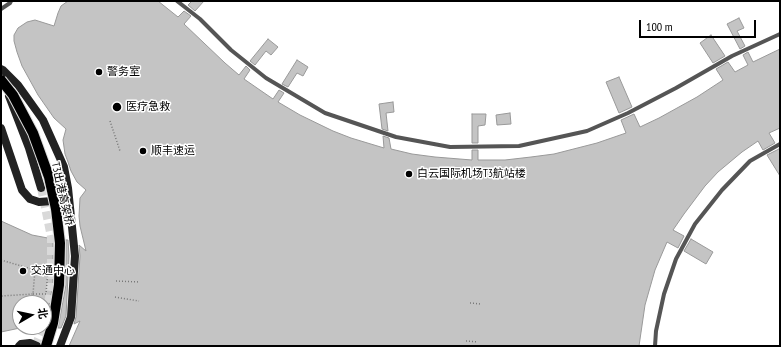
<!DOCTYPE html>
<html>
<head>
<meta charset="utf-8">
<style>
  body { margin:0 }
  #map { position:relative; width:781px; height:347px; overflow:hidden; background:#fff; font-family:"PT Sans Narrow","Noto Sans SC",sans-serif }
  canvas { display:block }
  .frame { position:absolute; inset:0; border:2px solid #000; pointer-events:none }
  .north { position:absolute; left:12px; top:295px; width:40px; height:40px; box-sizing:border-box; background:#fff; border:1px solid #999; border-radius:50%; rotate:81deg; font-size:11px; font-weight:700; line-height:16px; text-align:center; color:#000 }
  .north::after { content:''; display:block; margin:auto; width:14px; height:18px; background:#000; clip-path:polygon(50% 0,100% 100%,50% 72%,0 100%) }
  .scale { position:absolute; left:639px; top:20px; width:117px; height:18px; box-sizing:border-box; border:2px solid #000; border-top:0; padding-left:5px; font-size:12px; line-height:14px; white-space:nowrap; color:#000; -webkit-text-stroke:3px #fff; paint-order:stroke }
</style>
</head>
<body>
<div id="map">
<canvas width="781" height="347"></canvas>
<div class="frame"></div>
<div class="north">北</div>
<div class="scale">100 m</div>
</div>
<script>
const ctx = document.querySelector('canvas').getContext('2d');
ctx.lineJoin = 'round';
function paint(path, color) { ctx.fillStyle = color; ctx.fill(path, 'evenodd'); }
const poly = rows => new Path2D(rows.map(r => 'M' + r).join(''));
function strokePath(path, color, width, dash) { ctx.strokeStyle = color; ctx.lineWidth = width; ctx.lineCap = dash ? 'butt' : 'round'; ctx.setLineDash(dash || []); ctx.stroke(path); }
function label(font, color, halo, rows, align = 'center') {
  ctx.font = font + ' "PT Sans Narrow","Noto Sans SC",sans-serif'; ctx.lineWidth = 3; ctx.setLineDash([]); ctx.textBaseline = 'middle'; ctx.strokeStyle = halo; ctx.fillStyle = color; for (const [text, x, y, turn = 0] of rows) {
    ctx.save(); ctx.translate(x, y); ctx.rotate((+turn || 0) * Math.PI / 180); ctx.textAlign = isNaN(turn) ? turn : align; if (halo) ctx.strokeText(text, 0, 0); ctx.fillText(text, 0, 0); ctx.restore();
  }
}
const building = poly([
  [68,1,158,1,178,17,184,11,191,16,184,24,225,63,239,75,246,66,250,70,244,79,257,88,273,99,279,90,284,93,278,102,300,115,333,131,351,138,384,148,383,136,389,138,391,149,412,154,435,157,472,160,472,150,478,150,478,160,505,160,531,157,554,154,597,143,626,133,621,120,634,114,640,127,659,118,697,97,723,80,716,69,728,62,735,72,748,65,743,55,748,52,753,62,780,49,780,128,769,133,775,143,763,150,758,141,742,152,718,172,705,186,684,214,673,230,684,236,678,248,667,242,655,270,645,305,639,346,69,346,80,321,74,324,76,317,80,256,79,245,86,251,80,226,79,216,80,198,86,190,77,182,71,171,68,162,65,154,63,140,66,129,54,118,38,95,22,66,17,52,14,41,14,35,18,28,27,22,35,20,54,26,58,13,61,6,68,1],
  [192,1,204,1,195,11,188,5,192,1],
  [739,18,744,28,737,31,745,46,740,49,727,24,739,18],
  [711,35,725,56,713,63,700,43,711,35],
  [268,39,278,47,271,55,266,51,255,65,250,61,268,39],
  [297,60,308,67,303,76,297,73,288,87,282,84,297,60],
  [619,77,632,107,619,113,606,82,619,77],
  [393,102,394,112,386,113,388,131,382,129,379,104,393,102],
  [510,113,511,124,497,125,496,115,510,113],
  [472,114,486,114,485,125,478,126,478,143,472,143,472,114],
  [779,149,780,151,780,176,767,155,779,149],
  [1,221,32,235,53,239,53,284,45,327,44,326,44,303,20,303,20,328,1,332,1,221],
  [691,239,713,252,706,264,684,251,691,239],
  [66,240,68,240,69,256,66,316,61,328,58,328,66,285,66,240]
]);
paint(building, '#c4c4c4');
strokePath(building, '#999', 1);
strokePath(poly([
  [41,188,51,237,51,284,46,319,44,323],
  [35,346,43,327]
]), '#d9d9d9', 8, [8, 4]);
strokePath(poly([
  [110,121,120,151],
  [1,260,35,270,33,294,1,296],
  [116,281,140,282],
  [33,294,46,294,47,282,48,272,35,270],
  [115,297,139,301],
  [470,303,481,304],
  [466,341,478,342]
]), '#777', 1.5, [1, 2]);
strokePath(poly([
  [177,1,200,19,231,50,266,78,325,113,396,137,450,147,519,146,587,131,628,113,676,88,732,56,780,34],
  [1,9,10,3,11,1],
  [655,346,656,331,664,294,676,259,695,224,722,190,750,161,780,144]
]), '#555', 4);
strokePath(poly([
  [1,69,3,70,18,85,43,120,64,167,68,188,63,196,52,201,39,202,30,199,22,190,1,128],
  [9,96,29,148,41,188],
  [19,346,21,344,30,343,37,346],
  [60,346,71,317,75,256,68,188]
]), '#222', 8);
const primaryBridge = poly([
  [1,80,13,95,33,133,49,177,56,209,60,243,59,285,53,323,46,346]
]);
strokePath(primaryBridge, '#dbdbdb', 12, []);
strokePath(primaryBridge, '#000', 10);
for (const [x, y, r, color] of [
  [99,72,4,"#000"],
  [117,107,5,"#000"],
  [143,151,4,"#000"],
  [409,174,4,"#000"],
  [23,271,4,"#000"]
]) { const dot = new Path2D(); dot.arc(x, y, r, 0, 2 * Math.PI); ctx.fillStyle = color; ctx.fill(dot); strokePath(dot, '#fff', 1.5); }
label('11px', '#000', '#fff', [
  ["警务室",107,72],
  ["医疗急救",126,107],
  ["顺丰速运",151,151],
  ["白云国际机场T3航站楼",417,174],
  ["交通中心",31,271]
], 'left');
label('11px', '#000', '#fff', [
  ["T3出港高架桥",62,194,77]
]);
</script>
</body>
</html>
